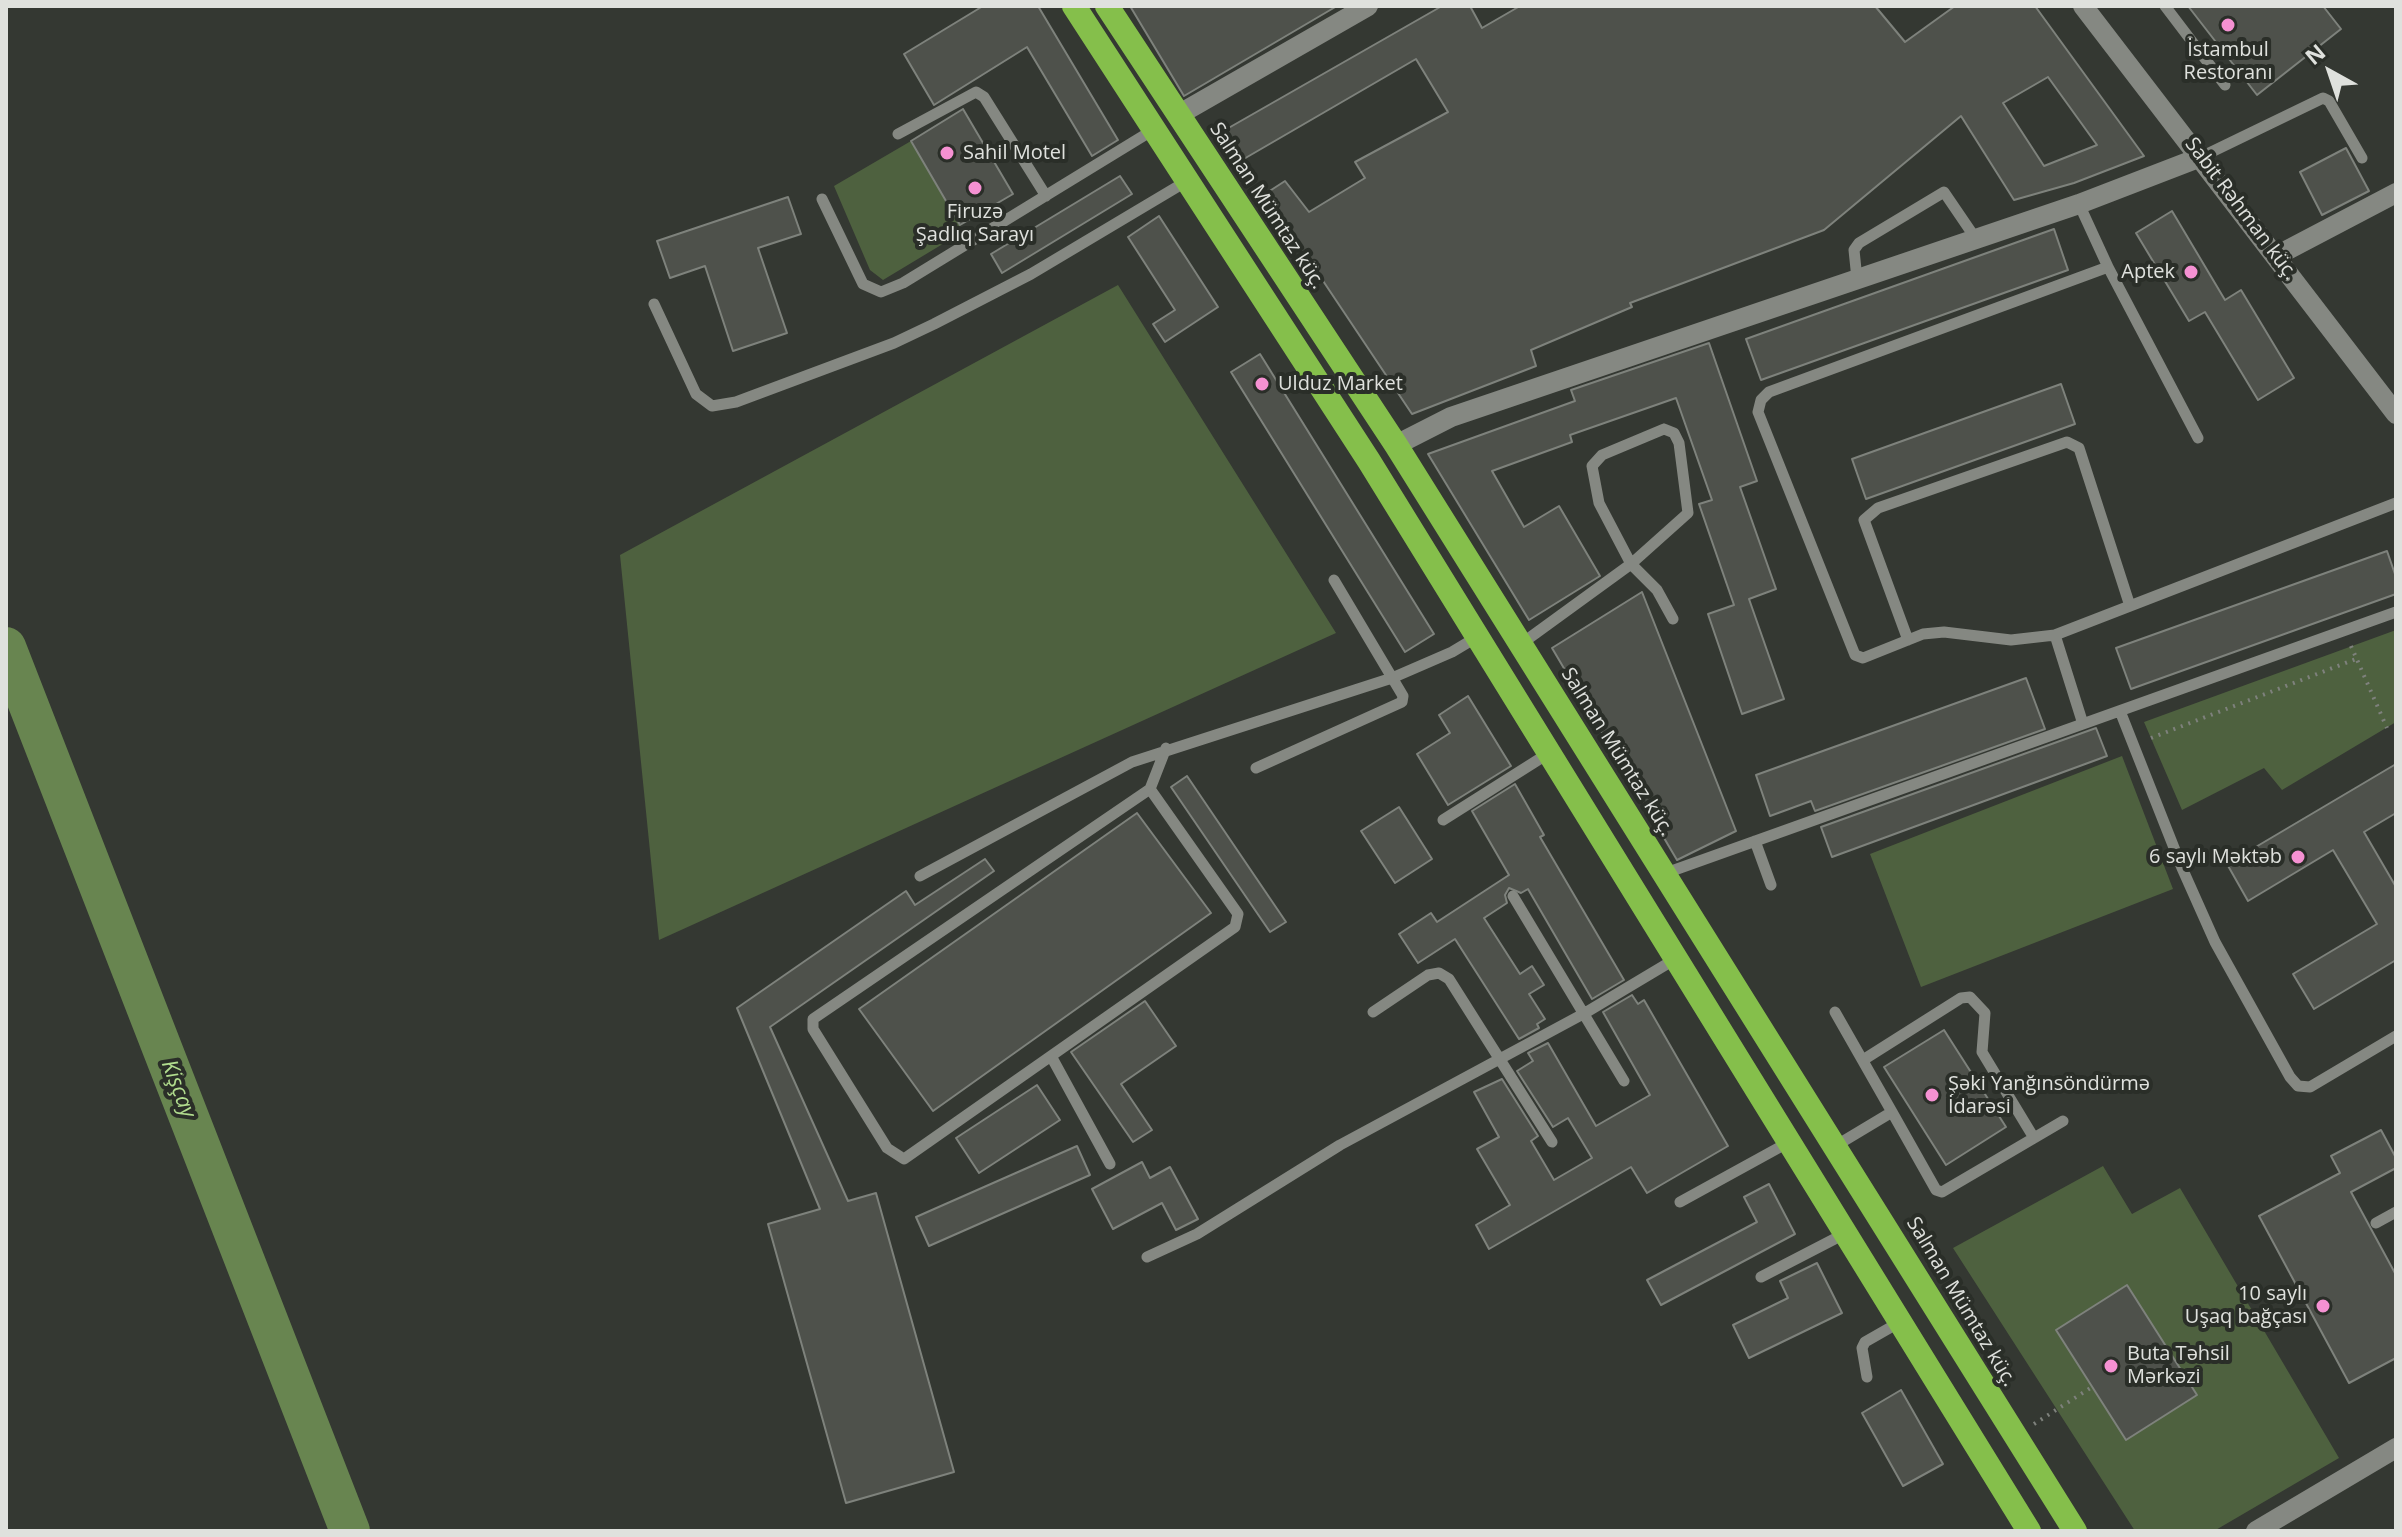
<!DOCTYPE html>
<html>
<head>
<meta charset="utf-8">
<style>
  body { margin:0 }
  #map { position:relative; width:2402px; height:1537px; overflow:hidden; background:#343832; font-family:"Open Sans",sans-serif }
  canvas { display:block }
  .frame { position:absolute; inset:0; border:8px solid #dfe1dd; pointer-events:none }
  .north { position:absolute; left:2290px; top:32px; width:80px; height:80px; -webkit-text-stroke:6px #2a2e28; paint-order:stroke; rotate:320deg; font-size:22px; font-weight:700; line-height:32px; text-align:center; color:#dfe1dd }
  .north::after { content:''; display:block; margin:auto; width:28px; height:36px; background:#dfe1dd; clip-path:polygon(50% 0,100% 100%,50% 72%,0 100%) }
</style>
</head>
<body>
<div id="map">
<canvas width="2402" height="1537"></canvas>
<div class="frame"></div>
<div class="north">N</div>
</div>
<script>
const ctx = document.querySelector('canvas').getContext('2d');
ctx.lineJoin = 'round';
function paint(path, color) { ctx.fillStyle = color; ctx.fill(path, 'evenodd'); }
const poly = rows => new Path2D(rows.map(r => 'M' + r).join(''));
function strokePath(path, color, width, dash) { ctx.strokeStyle = color; ctx.lineWidth = width; ctx.lineCap = dash ? 'butt' : 'round'; ctx.setLineDash(dash || []); ctx.stroke(path); }
function label(font, color, halo, rows, align = 'center') {
  ctx.font = font + ' "Open Sans",sans-serif'; ctx.lineWidth = 8; ctx.setLineDash([]); ctx.textBaseline = 'middle'; ctx.strokeStyle = halo; ctx.fillStyle = color; for (const [text, x, y, turn = 0] of rows) {
    ctx.save(); ctx.translate(x, y); ctx.rotate((+turn || 0) * Math.PI / 180); ctx.textAlign = isNaN(turn) ? turn : align; if (halo) ctx.strokeText(text, 0, 0); ctx.fillText(text, 0, 0); ctx.restore();
  }
}
paint(poly([
  [911,141,960,225,961,233,883,280,870,270,834,186],
  [1118,285,1336,633,659,940,620,555],
  [2396,630,2396,722,2282,790,2264,768,2182,810,2144,722],
  [2122,756,2173,889,1921,987,1870,854],
  [2103,1166,2132,1214,2180,1188,2339,1458,2214,1531,2135,1531,1953,1248]
]), '#4e613f');
strokePath(poly([
  [6,647,350,1531]
]), '#688550', 40);
const building = poly([
  [983,6,1038,6,1118,140,1092,156,1027,47,934,105,904,54,983,6],
  [1130,6,1337,6,1184,96,1130,6],
  [1442,6,1470,6,1482,28,1520,6,1875,6,1905,42,1955,6,2035,6,2144,156,2074,183,2014,200,1961,116,1824,230,1630,303,1632,307,1531,350,1536,366,1412,414,1265,194,1285,181,1309,212,1365,178,1355,162,1448,112,1416,59,1242,160,1225,130,1442,6],
  [2048,77,2097,145,2044,166,2003,103,2048,77],
  [2188,6,2323,6,2341,29,2257,95,2188,6],
  [963,109,1013,194,960,225,911,141,963,109],
  [2346,148,2369,191,2322,215,2300,172,2346,148],
  [1120,176,1132,194,1002,273,991,254,1120,176],
  [788,197,801,234,758,248,787,333,733,351,705,266,670,278,657,241,788,197],
  [2172,211,2225,300,2241,290,2294,378,2258,400,2205,312,2189,321,2136,233,2172,211],
  [1159,216,1218,307,1165,342,1153,324,1175,310,1128,237,1159,216],
  [2054,229,2068,270,1761,380,1746,339,2054,229],
  [1709,343,1757,481,1740,487,1776,589,1749,599,1784,699,1742,714,1708,614,1734,605,1699,504,1712,500,1676,398,1570,435,1572,442,1492,471,1524,527,1559,506,1600,576,1529,620,1428,454,1575,401,1571,390,1709,343],
  [1260,354,1434,634,1405,652,1231,372,1260,354],
  [2061,384,2075,424,1866,499,1852,459,2061,384],
  [2387,551,2396,577,2396,594,2131,689,2116,648,2387,551],
  [1642,592,1736,831,1677,860,1552,648,1642,592],
  [2026,678,2045,729,1815,811,1811,801,1770,816,1756,775,2026,678],
  [1468,696,1511,766,1448,805,1417,754,1450,733,1439,715,1468,696],
  [2096,728,2107,756,1832,857,1821,827,2096,728],
  [2396,764,2396,813,2364,832,2396,887,2396,960,2314,1009,2293,974,2377,924,2333,850,2248,901,2227,864,2396,764],
  [1187,776,1286,922,1270,932,1171,787,1187,776],
  [1515,784,1544,835,1540,837,1624,980,1592,999,1528,889,1521,893,1509,888,1505,895,1507,903,1484,918,1520,974,1532,966,1544,985,1529,994,1545,1019,1537,1024,1539,1028,1519,1039,1455,939,1418,963,1399,934,1431,913,1437,922,1509,875,1472,811,1515,784],
  [1399,807,1432,859,1395,883,1361,831,1399,807],
  [1137,813,1211,913,933,1111,859,1009,1137,813],
  [985,859,994,871,770,1027,848,1201,876,1193,954,1472,846,1503,768,1224,820,1209,737,1008,906,891,915,905,985,859],
  [1632,995,1638,1004,1644,1000,1728,1146,1647,1193,1631,1167,1489,1249,1476,1225,1510,1205,1477,1149,1499,1137,1474,1092,1502,1079,1538,1136,1531,1141,1554,1180,1592,1158,1568,1118,1553,1127,1517,1071,1533,1061,1528,1053,1548,1043,1596,1126,1650,1095,1603,1012,1632,995],
  [1145,1001,1176,1046,1121,1084,1152,1130,1133,1142,1071,1052,1145,1001],
  [1944,1030,2006,1127,1946,1165,1884,1067,1944,1030],
  [1037,1085,1060,1120,979,1173,956,1138,1037,1085],
  [2381,1130,2396,1158,2396,1168,2351,1192,2396,1275,2396,1358,2349,1383,2259,1216,2340,1173,2331,1156,2381,1130],
  [1077,1146,1090,1175,929,1246,916,1217,1077,1146],
  [1142,1162,1150,1178,1170,1167,1198,1219,1176,1230,1162,1203,1113,1229,1092,1189,1142,1162],
  [1769,1184,1795,1234,1661,1305,1647,1280,1757,1222,1744,1197,1769,1184],
  [1817,1263,1842,1313,1749,1358,1733,1325,1788,1298,1780,1281,1817,1263],
  [2127,1285,2197,1395,2126,1440,2056,1330,2127,1285],
  [1901,1390,1943,1464,1903,1486,1862,1413,1901,1390]
]);
paint(building, '#4e514b');
strokePath(building, '#7e827c', 2);
strokePath(poly([
  [2351,646,2387,728],
  [2151,738,2356,659],
  [2034,1424,2092,1387]
]), '#7e817c', 4, [2, 6]);
strokePath(poly([
  [2165,6,2225,85],
  [898,134,976,92,984,97,1046,196],
  [2201,157,2323,98,2329,101,2362,158],
  [822,199,863,284,881,292,903,283,1153,130],
  [2079,204,2108,267,1769,392,1761,400,1758,412,1855,655,1863,658,1923,634,1944,632,2011,640,2055,635,2396,503],
  [2108,267,2198,438],
  [1857,279,1854,250,1859,243,1944,192,1976,239],
  [654,304,696,394,712,406,736,402,894,343,934,324,1031,274,1187,181],
  [1664,429,1674,433,1679,443,1688,513,1631,564,1599,503,1592,466,1602,455,1664,429],
  [2055,635,2083,724],
  [1908,640,1864,520,1878,508,2067,442,2079,448,2130,606],
  [1521,644,1631,564,1657,590,1673,619],
  [2120,711,2182,868,2215,942,2290,1077,2298,1086,2310,1087,2396,1036],
  [1256,768,1402,702,1403,696,1334,580],
  [1150,789,813,1019,813,1029,887,1148,904,1159,1235,927,1238,914,1150,789,1166,748],
  [1443,820,1549,753],
  [1755,841,1771,885],
  [1666,873,2396,612],
  [920,876,1132,762,1392,678,1452,652,1477,637],
  [1513,896,1624,1081],
  [1373,1012,1428,975,1439,973,1449,979,1552,1142],
  [1835,1012,1892,1112],
  [1051,1056,1110,1164],
  [1863,1060,1961,998,1970,997,1985,1013,1982,1052,2034,1138],
  [1837,1145,1892,1112,1936,1190,1942,1192,2063,1121],
  [1680,1202,1791,1141],
  [2376,1223,2396,1212],
  [1147,1257,1197,1234,1340,1145,1585,1013,1677,958],
  [1761,1277,1846,1233],
  [1867,1377,1862,1348,1865,1342,1900,1322]
]), '#858882', 11);
strokePath(poly([
  [2276,256,2396,193],
  [1396,445,1451,417,2079,204,2201,157],
  [2256,1531,2396,1448]
]), '#858882', 20);
strokePath(poly([
  [2083,6,2396,414],
  [1178,115,1368,6]
]), '#858882', 20);
strokePath(poly([
  [1074,6,1369,461,2029,1531],
  [1107,6,1396,445,2075,1531]
]), '#85bf4b', 24);
for (const [x, y, r, color] of [
  [2228,25,8,"#f591d2"],
  [947,153,8,"#f591d2"],
  [975,188,8,"#f591d2"],
  [2191,272,8,"#f591d2"],
  [1262,384,8,"#f591d2"],
  [2298,857,8,"#f591d2"],
  [1932,1095,8,"#f591d2"],
  [2323,1306,8,"#f591d2"],
  [2111,1366,8,"#f591d2"]
]) { const dot = new Path2D(); dot.arc(x, y, r, 0, 2 * Math.PI); ctx.fillStyle = color; ctx.fill(dot); strokePath(dot, '#2a2e28', 3); }
label('20px', '#dfe1dd', '#2a2e28', [
  ["İstambul",2228,50,"center"],
  ["Restoranı",2228,73,"center"],
  ["Sahil Motel",963,153],
  ["Firuzə",975,212,"center"],
  ["Şadlıq Sarayı",975,235,"center"],
  ["Aptek",2175,272,"right"],
  ["Ulduz Market",1278,384],
  ["6 saylı Məktəb",2282,857,"right"],
  ["Şəki Yanğınsöndürmə",1948,1084],
  ["İdarəsi",1948,1107],
  ["10 saylı",2307,1294,"right"],
  ["Uşaq bağçası",2307,1317,"right"],
  ["Buta Təhsil",2127,1354],
  ["Mərkəzi",2127,1377]
], 'left');
label('20px', '#dfe1dd', '#2a2e28', [
  ["Salman Mümtaz küç.",1267,206,57],
  ["Sabit Rəhman küç.",2241,209,53],
  ["Salman Mümtaz küç.",1617,752,58],
  ["Salman Mümtaz küç.",1961,1302,59]
]);
label('italic 22px', '#b1dc8e', '#2a2e28', [
  ["Kişçay",178,1089,69]
]);
</script>
</body>
</html>
